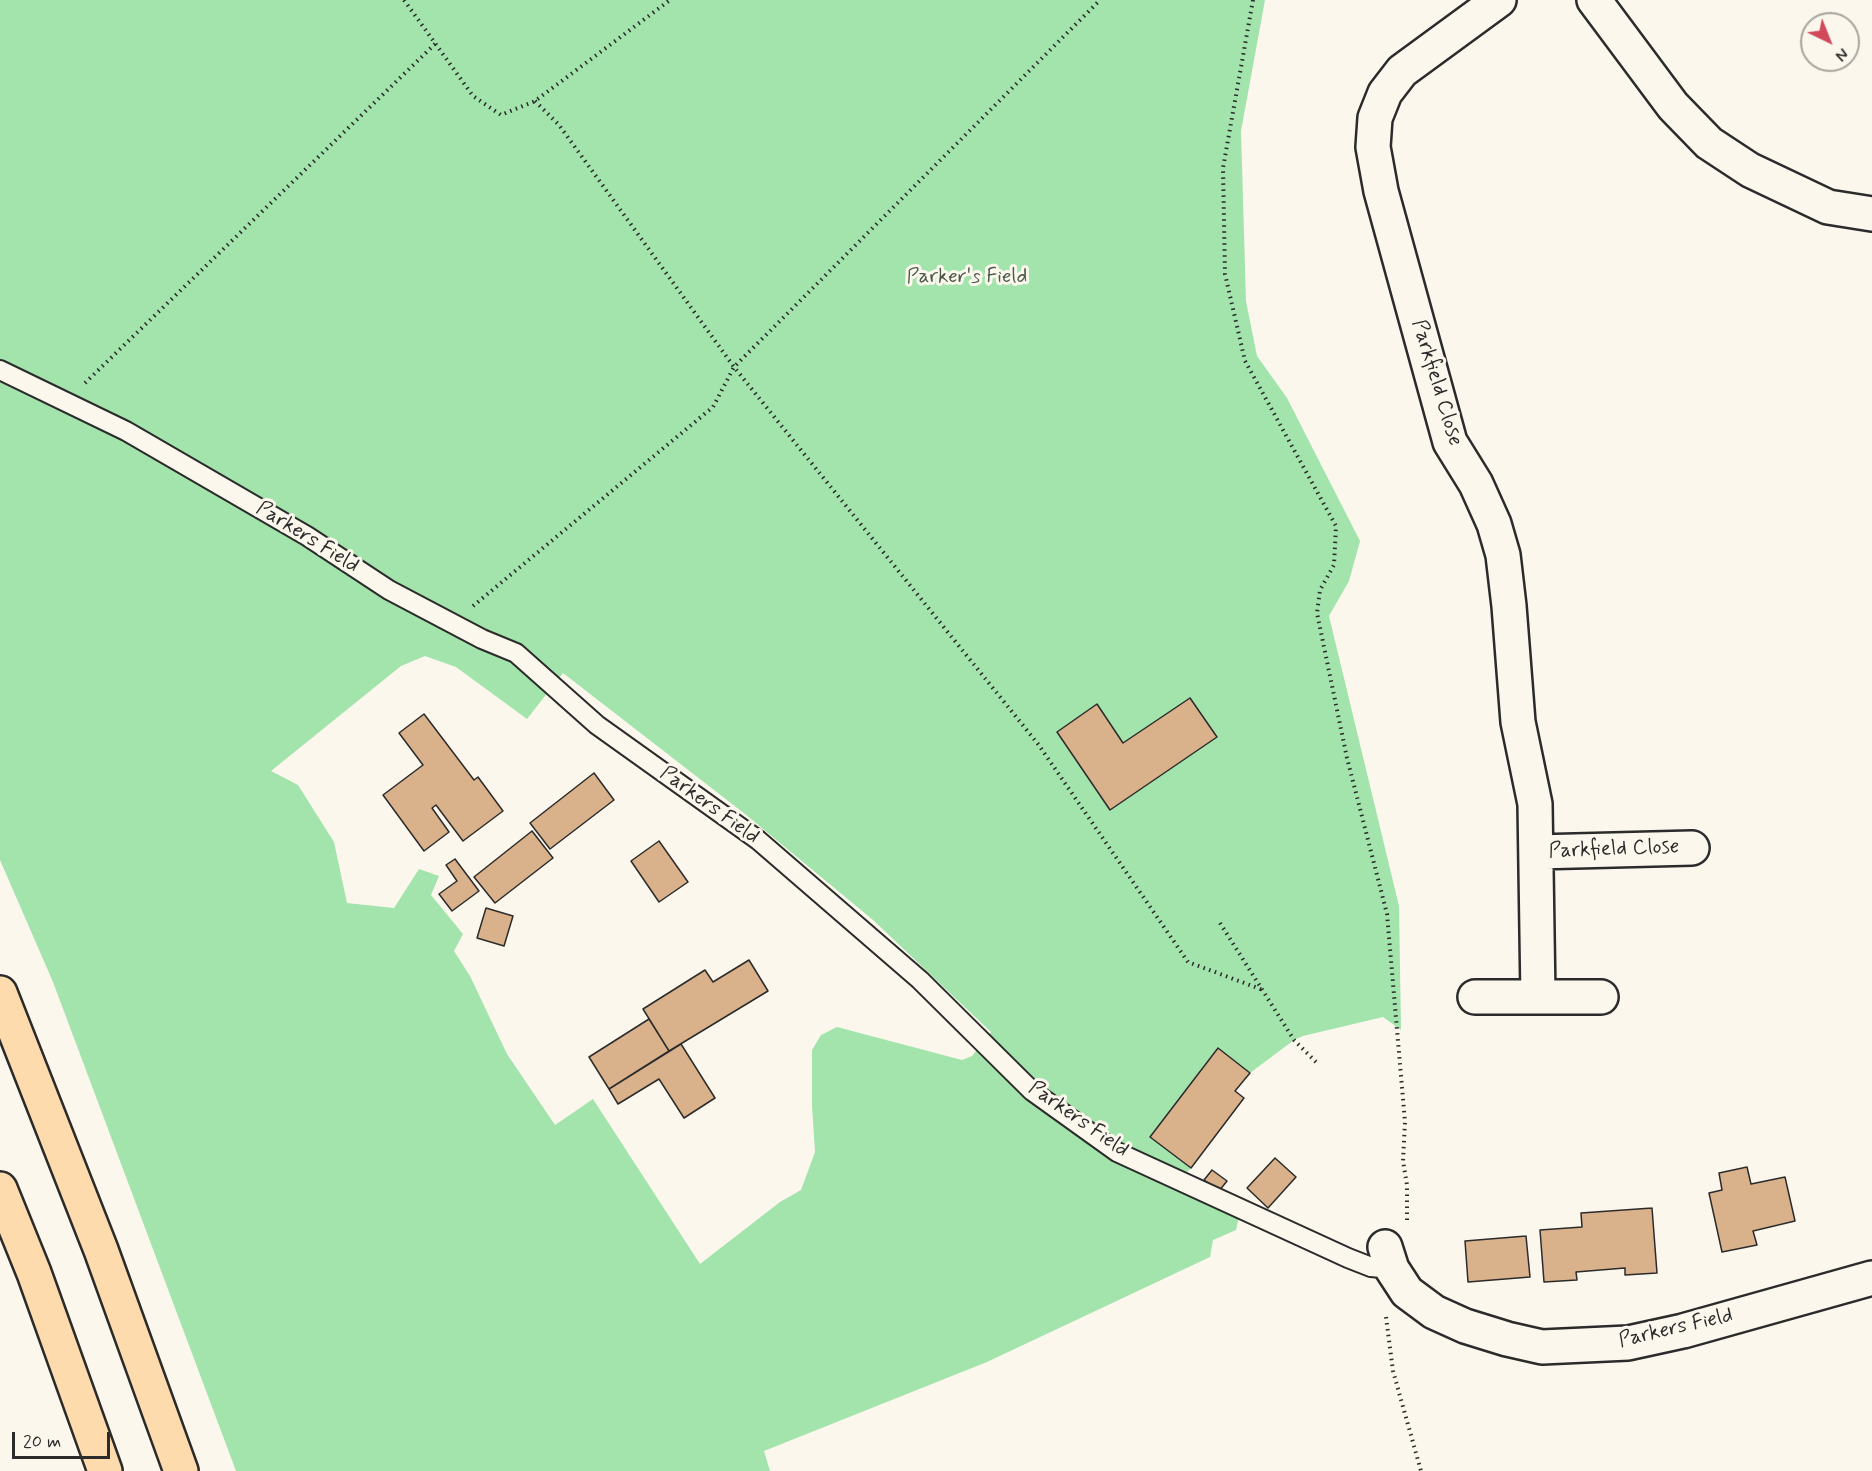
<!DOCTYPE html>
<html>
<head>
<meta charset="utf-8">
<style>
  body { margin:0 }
  #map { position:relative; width:1872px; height:1471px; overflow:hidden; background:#fbf7ec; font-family:Mynerve,sans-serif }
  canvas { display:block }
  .north { position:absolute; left:1800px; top:12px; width:60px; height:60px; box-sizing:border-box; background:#fbf7ec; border:2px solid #a8a59f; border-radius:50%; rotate:137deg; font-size:16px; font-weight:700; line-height:24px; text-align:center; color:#2b2b2b }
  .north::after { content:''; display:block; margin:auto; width:21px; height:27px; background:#d1495b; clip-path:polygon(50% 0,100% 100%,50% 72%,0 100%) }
  .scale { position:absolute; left:12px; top:1432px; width:98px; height:27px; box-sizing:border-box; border:3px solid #2b2b2b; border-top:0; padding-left:8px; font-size:18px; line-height:21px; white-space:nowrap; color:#2b2b2b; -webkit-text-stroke:4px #fbf7ec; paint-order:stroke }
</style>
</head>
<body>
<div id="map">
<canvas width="1872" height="1471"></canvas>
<div class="north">N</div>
<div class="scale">20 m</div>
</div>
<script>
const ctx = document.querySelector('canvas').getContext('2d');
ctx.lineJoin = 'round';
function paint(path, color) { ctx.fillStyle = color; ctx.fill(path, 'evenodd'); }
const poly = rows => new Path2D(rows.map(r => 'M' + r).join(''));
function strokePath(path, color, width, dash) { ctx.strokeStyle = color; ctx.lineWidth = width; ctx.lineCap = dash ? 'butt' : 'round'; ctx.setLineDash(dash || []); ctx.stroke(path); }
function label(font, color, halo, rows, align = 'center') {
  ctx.font = font + ' Mynerve,sans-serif'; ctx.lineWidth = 6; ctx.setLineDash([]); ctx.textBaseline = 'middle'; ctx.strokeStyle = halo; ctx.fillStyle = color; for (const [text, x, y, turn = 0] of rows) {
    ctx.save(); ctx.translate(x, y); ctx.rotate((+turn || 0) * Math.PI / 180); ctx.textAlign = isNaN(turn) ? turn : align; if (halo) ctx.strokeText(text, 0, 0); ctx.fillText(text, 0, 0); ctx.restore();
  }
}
paint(poly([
  [0,0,1265,0,1241,131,1246,301,1257,356,1287,398,1360,541,1349,581,1329,616,1399,906,1401,1030,1383,1017,1303,1036,1294,1040,1250,1073,1217,1048,1151,1137,1191,1168,1186,1173,1219,1191,1233,1194,1243,1198,1236,1230,1213,1240,1210,1257,987,1362,764,1451,770,1471,236,1471,53,982,0,860],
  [425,656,456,667,527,719,563,673,745,814,873,920,991,1032,972,1056,962,1060,837,1027,821,1035,812,1050,812,1106,815,1152,801,1190,780,1202,700,1264,593,1099,555,1125,507,1054,470,976,454,951,463,934,431,895,439,876,419,869,394,908,347,903,334,842,298,785,271,771,401,666]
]), '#a3e4ad');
const building = poly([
  [1190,698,1217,737,1110,810,1057,732,1097,704,1123,743,1190,698],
  [424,714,474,780,478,777,503,811,463,841,436,805,432,808,449,832,424,851,383,795,423,765,399,733,424,714],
  [594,773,614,800,550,849,530,823,594,773],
  [532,831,553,858,495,903,474,877,532,831],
  [659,841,688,882,659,902,631,861,659,841],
  [455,859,479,891,452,911,439,894,457,881,446,865,455,859],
  [486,908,513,916,504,946,477,938,486,908],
  [749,960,768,991,669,1051,643,1009,705,970,713,982,749,960],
  [649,1019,669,1051,609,1089,589,1057,649,1019],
  [681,1044,715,1098,684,1118,659,1079,618,1104,609,1089,681,1044],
  [1218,1048,1250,1073,1235,1091,1244,1098,1191,1168,1150,1137,1218,1048],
  [1275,1158,1296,1177,1268,1208,1247,1188,1275,1158],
  [1747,1167,1751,1184,1785,1177,1795,1221,1753,1231,1757,1245,1722,1252,1709,1193,1722,1190,1719,1173,1747,1167],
  [1212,1170,1227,1181,1219,1191,1204,1180,1212,1170],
  [1652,1208,1657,1273,1625,1275,1625,1268,1576,1272,1577,1280,1544,1282,1540,1230,1582,1227,1581,1213,1652,1208],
  [1526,1236,1530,1277,1468,1282,1465,1241,1526,1236]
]);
paint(building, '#d9b18a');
strokePath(building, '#2b2b2b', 1.5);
const lane = poly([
  [0,370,126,431,307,536,389,590,482,639,516,653,597,725,758,840,920,980,1032,1091,1117,1152,1348,1258,1371,1267,1392,1269]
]);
const street = poly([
  [1499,0,1402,71,1385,93,1375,118,1373,147,1381,191,1450,442,1476,484,1494,524,1503,555,1509,606,1518,722,1535,804,1538,997],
  [1594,0,1673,106,1709,143,1750,170,1828,207,1872,214],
  [1536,852,1692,848],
  [1475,997,1601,997],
  [1385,1247,1392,1269,1407,1292,1434,1312,1465,1326,1507,1339,1542,1347,1628,1343,1683,1331,1872,1278]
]);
const highway = poly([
  [0,993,101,1250,181,1471],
  [0,1189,34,1273,105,1471]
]);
strokePath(lane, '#2b2b2b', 22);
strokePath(street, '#2b2b2b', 38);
strokePath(highway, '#2b2b2b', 38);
strokePath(poly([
  [404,0,473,96,501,115,535,101,670,0],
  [1253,0,1223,168,1225,274,1245,361,1336,526,1334,565,1320,590,1317,613,1347,758,1387,914,1405,1122,1403,1161,1407,1185,1407,1224],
  [535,101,559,125,734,367,1038,744,1188,962,1263,990],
  [85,383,436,43],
  [473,606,713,407,734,367,1100,0],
  [1220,923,1294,1040,1319,1065],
  [1386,1317,1393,1371,1421,1471]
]), '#2b2b2b', 4, [1.5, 4.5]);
strokePath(lane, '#fbf7ec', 18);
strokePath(street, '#fbf7ec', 33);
strokePath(highway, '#fedbac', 33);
label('21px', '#49594c', '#fbf7ec', [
  ["Parker's Field",967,278]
]);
label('21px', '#2b2b2b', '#fbf7ec', [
  ["Parkfield Close",1436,383,73],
  ["Parkers Field",307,538,32],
  ["Parkers Field",709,806,36],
  ["Parkfield Close",1614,850,-2],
  ["Parkers Field",1078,1120,35],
  ["Parkers Field",1676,1329,-13]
]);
</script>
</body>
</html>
